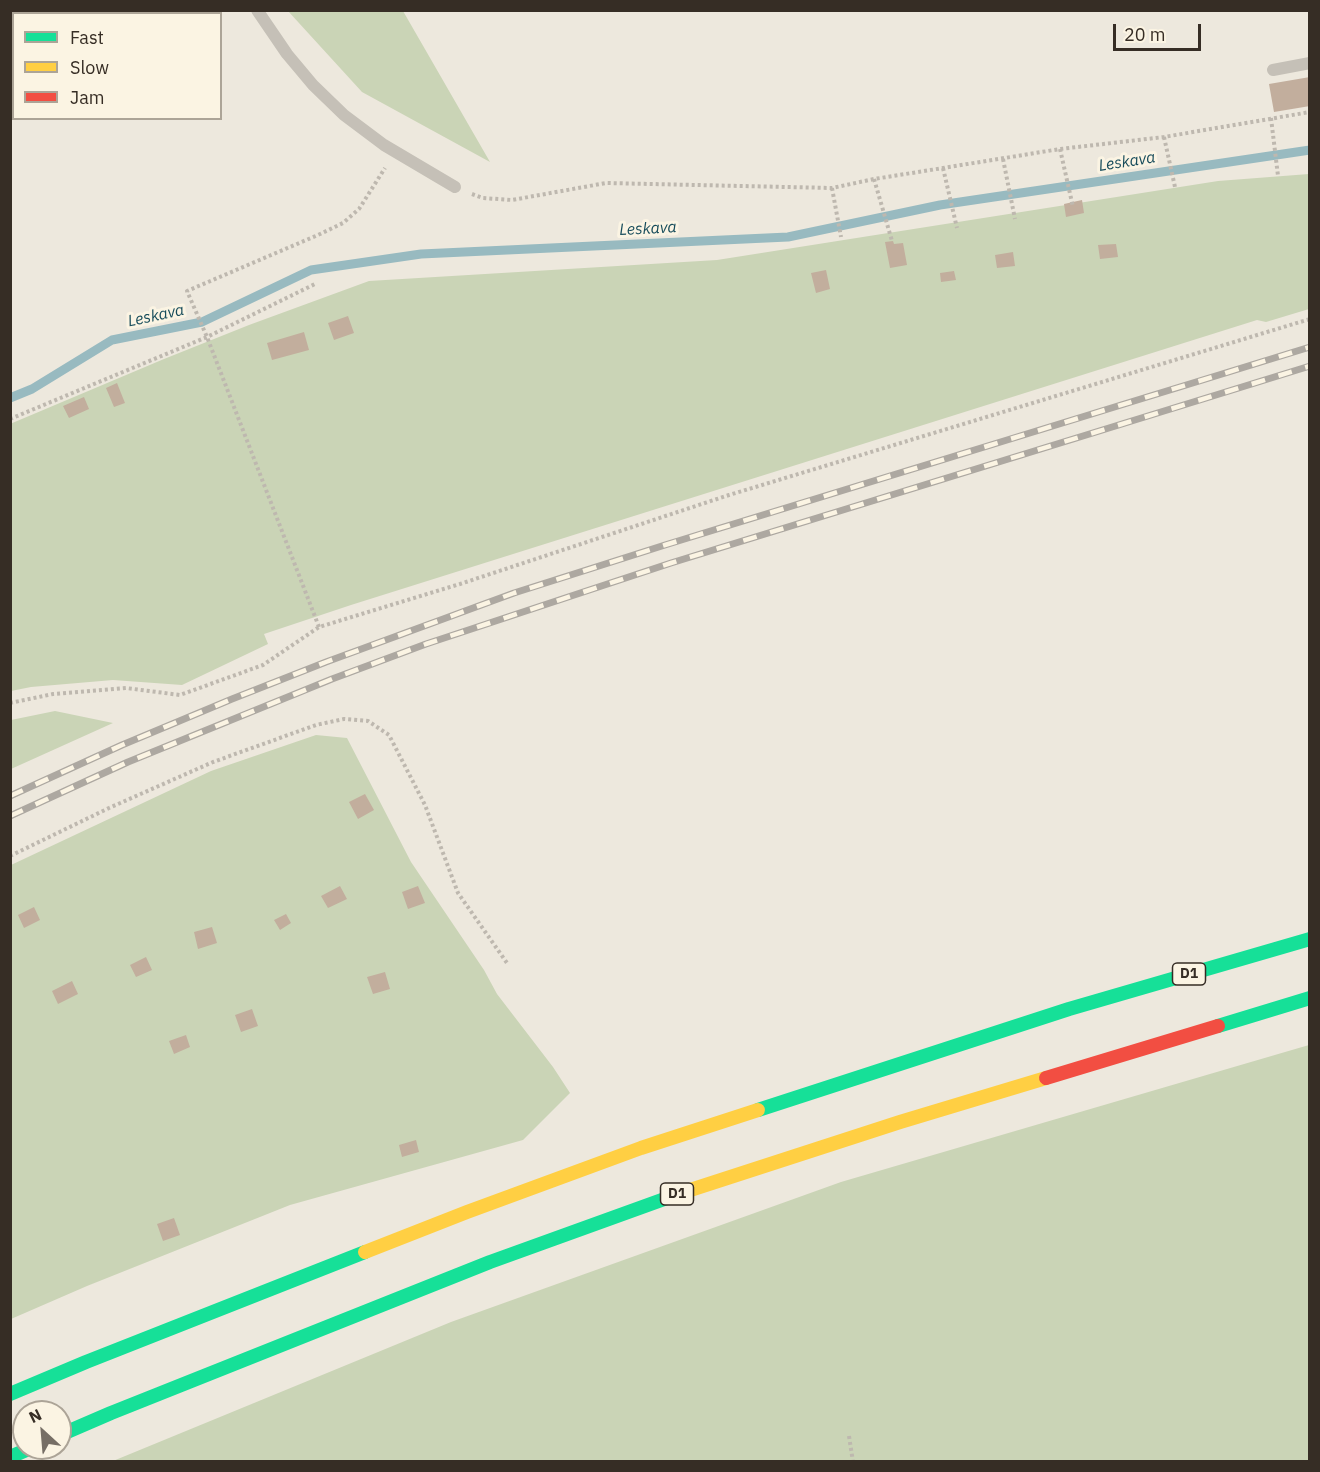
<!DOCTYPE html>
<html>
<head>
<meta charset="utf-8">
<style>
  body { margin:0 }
  #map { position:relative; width:1320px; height:1472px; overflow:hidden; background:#ede8dd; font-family:"IBM Plex Sans",sans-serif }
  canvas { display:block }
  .frame { position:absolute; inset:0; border:12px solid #362d25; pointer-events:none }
  .legend { position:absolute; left:12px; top:12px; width:210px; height:108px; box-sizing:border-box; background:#fbf4e3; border:2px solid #aca497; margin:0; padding:8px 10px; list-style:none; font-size:18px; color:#362d25 }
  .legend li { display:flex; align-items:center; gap:12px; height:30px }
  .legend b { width:30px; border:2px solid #aca497 }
  .north { position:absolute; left:12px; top:1400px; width:60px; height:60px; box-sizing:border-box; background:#fbf4e3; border:2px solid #aca497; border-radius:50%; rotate:334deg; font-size:16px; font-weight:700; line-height:24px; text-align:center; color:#362d25 }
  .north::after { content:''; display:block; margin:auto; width:21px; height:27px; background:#766e65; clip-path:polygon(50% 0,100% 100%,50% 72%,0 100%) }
  .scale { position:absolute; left:1113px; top:24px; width:88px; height:27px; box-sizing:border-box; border:3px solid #362d25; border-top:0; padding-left:8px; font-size:18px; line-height:21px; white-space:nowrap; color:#362d25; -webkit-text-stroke:4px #fbf4e3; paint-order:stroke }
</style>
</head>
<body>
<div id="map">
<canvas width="1320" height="1472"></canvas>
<div class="frame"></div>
<ul class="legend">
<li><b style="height:8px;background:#16e098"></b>Fast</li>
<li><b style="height:8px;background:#ffcf43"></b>Slow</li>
<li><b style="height:8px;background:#f24e42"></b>Jam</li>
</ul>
<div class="north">N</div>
<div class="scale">20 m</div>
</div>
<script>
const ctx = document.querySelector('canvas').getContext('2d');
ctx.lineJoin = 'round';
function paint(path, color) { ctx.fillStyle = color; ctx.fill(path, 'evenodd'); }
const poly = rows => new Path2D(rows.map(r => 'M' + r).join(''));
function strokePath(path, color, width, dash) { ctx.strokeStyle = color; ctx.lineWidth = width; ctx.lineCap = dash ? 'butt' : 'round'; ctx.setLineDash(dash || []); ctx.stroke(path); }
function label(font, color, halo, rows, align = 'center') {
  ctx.font = font + ' "IBM Plex Sans",sans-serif'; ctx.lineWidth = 6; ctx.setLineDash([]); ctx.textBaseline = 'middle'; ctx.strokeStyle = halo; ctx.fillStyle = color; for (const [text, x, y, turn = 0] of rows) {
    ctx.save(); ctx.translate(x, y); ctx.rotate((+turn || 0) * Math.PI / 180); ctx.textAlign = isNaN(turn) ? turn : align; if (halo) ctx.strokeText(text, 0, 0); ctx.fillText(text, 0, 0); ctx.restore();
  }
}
paint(poly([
  [288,11,403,11,490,162,362,92],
  [1309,174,1309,309,1266,322,1257,320,351,605,264,634,268,644,182,685,113,680,31,687,11,691,10,424,164,359,249,325,369,281,717,260,1218,181],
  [55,711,113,723,11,769,11,720],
  [316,735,347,738,411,862,484,970,497,994,553,1067,570,1093,523,1140,290,1205,87,1286,11,1319,11,865,211,771],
  [1309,1045,1309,1461,113,1461,451,1322,841,1182]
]), '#cad4b6');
strokePath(poly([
  [10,398,32,389,112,340,202,322,311,270,421,254,788,237,940,205,1310,150]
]), '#98bac0', 9);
paint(poly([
  [1310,77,1310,106,1274,112,1269,84],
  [1082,200,1084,213,1066,217,1064,204],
  [893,241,894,244,903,243,907,265,890,268,885,242],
  [1116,244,1118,257,1100,259,1098,245],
  [1013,252,1015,266,997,268,995,255],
  [826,270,830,289,816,293,811,273],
  [954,271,956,280,941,282,940,273],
  [348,316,354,333,334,340,328,323],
  [304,332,309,350,272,360,267,343],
  [117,383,125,403,114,407,106,388],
  [84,397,89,409,69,418,63,406],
  [365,794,374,810,358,819,349,802],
  [340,886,347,899,328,908,321,896],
  [418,886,425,903,408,909,402,892],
  [34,907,40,920,24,928,18,915],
  [286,914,291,923,280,930,274,920],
  [212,927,217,943,198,949,194,932],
  [146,957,152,970,136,977,130,965],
  [385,972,390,989,373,994,367,977],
  [72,981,78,994,58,1004,52,991],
  [252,1009,258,1026,241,1032,235,1015],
  [186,1035,190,1047,174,1054,169,1041],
  [416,1140,419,1152,402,1157,399,1145],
  [174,1218,180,1235,163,1241,157,1224]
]), '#c2ae9d');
strokePath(poly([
  [1271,118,1278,176],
  [1164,137,1175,187],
  [1060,149,1073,207],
  [1003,159,1015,219],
  [943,168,957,228],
  [874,179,892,241],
  [832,188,841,237],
  [472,194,483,198,512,200,606,183,832,188,874,179,943,168,1060,149,1164,137,1310,112],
  [10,419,207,337,315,284],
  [319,627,207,337,187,291,318,235,343,223,359,209,385,168],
  [10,703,53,694,126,688,180,695,263,665,319,627,460,584,729,495,1310,319],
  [10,856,109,808,213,762,316,725,344,719,368,721,389,735,425,805,458,893,507,963],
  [849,1436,853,1462]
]), '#beb8af', 4, [3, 3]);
strokePath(poly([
  [257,10,287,54,313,85,344,115,384,145,455,187],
  [1273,70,1310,63]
]), '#c5c0b7', 12);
strokePath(poly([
  [1218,1026,1310,998],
  [758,1110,1069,1009,1310,939],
  [10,1394,86,1362,365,1252],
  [60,1435,111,1413,490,1262,681,1193],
  [10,1457,31,1448]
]), '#16e098', 14);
strokePath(poly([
  [681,1193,900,1122,1046,1078],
  [365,1252,467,1212,641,1148,758,1110]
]), '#ffcf43', 14);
strokePath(poly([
  [1046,1078,1218,1026]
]), '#f24e42', 14);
const rail = poly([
  [10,796,122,745,232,699,326,662,514,593,665,545,1310,347],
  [10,816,128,762,332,679,426,644,671,563,1310,366]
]);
strokePath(rail, '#ada8a1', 7);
strokePath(rail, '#fbf4e3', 4.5, [14]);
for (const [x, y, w] of [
  [1189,974,33],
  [677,1194,33]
]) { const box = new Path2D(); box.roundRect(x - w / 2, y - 11, w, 22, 4.5); ctx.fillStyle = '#fbf4e3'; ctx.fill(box); strokePath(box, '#362d25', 1.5); }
label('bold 14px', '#362d25', null, [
  ["D1",1189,974],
  ["D1",677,1194]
]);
label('italic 16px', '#174c5b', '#fbf4e3', [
  ["Leskava",1127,162,-9],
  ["Leskava",648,229,-3],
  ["Leskava",156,316,-12]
]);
</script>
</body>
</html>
